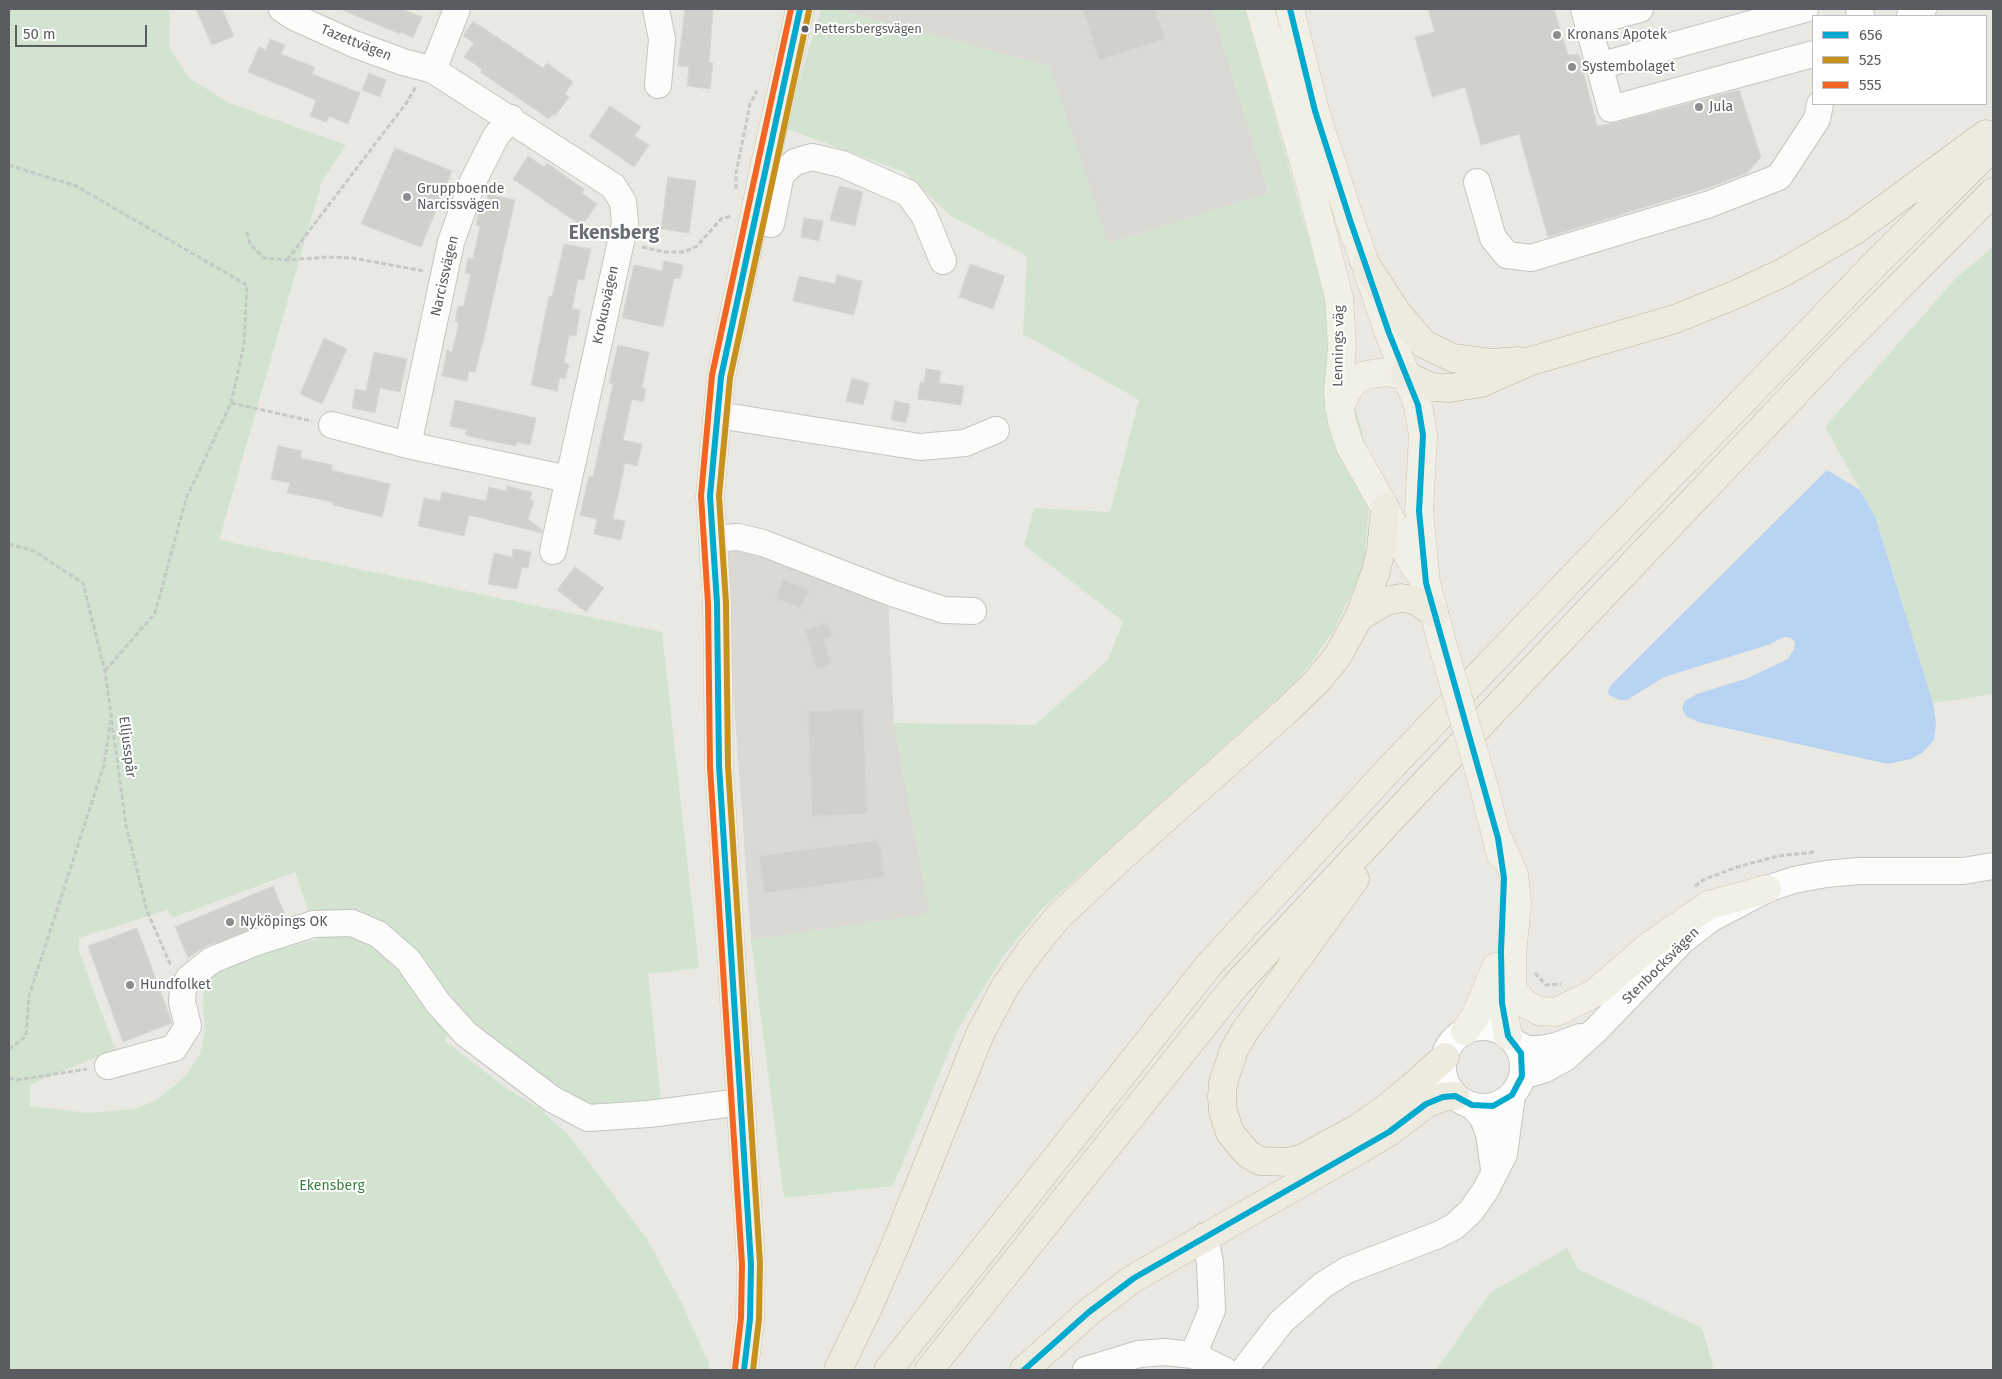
<!DOCTYPE html>
<html>
<head>
<meta charset="utf-8">
<style>
  body { margin:0 }
  #map { position:relative; width:2002px; height:1379px; overflow:hidden; background:#e9e8e3; font-family:"Fira Sans",sans-serif }
  canvas { display:block }
  .frame { position:absolute; inset:0; border:10px solid #595c60; pointer-events:none }
  .legend { position:absolute; left:1812px; top:15px; width:175px; height:90px; box-sizing:border-box; background:#fff; border:1px solid #bdbebf; margin:0; padding:6px 9px; list-style:none; font-size:15px; color:#595c60 }
  .legend li { display:flex; align-items:center; gap:10px; height:25px }
  .legend b { width:25px; border:1px solid #bdbebf }
  .scale { position:absolute; left:15px; top:25px; width:132px; height:22px; box-sizing:border-box; border:2px solid #595c60; border-top:0; padding-left:6px; font-size:15px; line-height:18px; white-space:nowrap; color:#595c60; -webkit-text-stroke:4px #fff; paint-order:stroke }
</style>
</head>
<body>
<div id="map">
<canvas width="2002" height="1379"></canvas>
<div class="frame"></div>
<ul class="legend">
<li><b style="height:6px;background:#00a9ce"></b>656</li>
<li><b style="height:6px;background:#c8901d"></b>525</li>
<li><b style="height:6px;background:#f26522"></b>555</li>
</ul>
<div class="scale">50 m</div>
</div>
<script>
const ctx = document.querySelector('canvas').getContext('2d');
ctx.lineJoin = 'round';
function paint(path, color) { ctx.fillStyle = color; ctx.fill(path, 'evenodd'); }
const poly = rows => new Path2D(rows.map(r => 'M' + r).join(''));
function strokePath(path, color, width, dash) { ctx.strokeStyle = color; ctx.lineWidth = width; ctx.lineCap = dash ? 'butt' : 'round'; ctx.setLineDash(dash || []); ctx.stroke(path); }
function label(font, color, halo, rows, align = 'center') {
  ctx.font = font + ' "Fira Sans",sans-serif'; ctx.lineWidth = 4; ctx.setLineDash([]); ctx.textBaseline = 'middle'; ctx.strokeStyle = halo; ctx.fillStyle = color; for (const [text, x, y, turn = 0] of rows) {
    ctx.save(); ctx.translate(x, y); ctx.rotate((+turn || 0) * Math.PI / 180); ctx.textAlign = isNaN(turn) ? turn : align; if (halo) ctx.strokeText(text, 0, 0); ctx.fillText(text, 0, 0); ctx.restore();
  }
}
paint(poly([
  [835,9,1212,9,1269,193,1107,244,1049,66],
  [723,545,759,547,888,599,894,723,930,914,751,940]
]), '#dad9d4');
paint(poly([
  [9,9,168,9,170,15,169,47,189,78,229,103,346,145,322,181,219,540,662,632,699,968,648,974,662,1111,588,1118,454,1022,445,1041,506,1088,542,1110,570,1137,647,1239,682,1304,709,1364,708,1370,9,1370],
  [295,872,318,939,252,956,205,979,203,1003,205,1030,200,1054,188,1073,174,1086,155,1101,135,1109,88,1113,30,1106,30,1085,115,1049,79,951,79,938,167,910,172,918],
  [821,9,835,9,1049,66,1108,244,1269,193,1212,9,1245,9,1372,468,1364,566,1335,628,1309,666,1279,697,1041,910,1004,955,959,1027,893,1186,784,1198,751,940,930,914,894,723,1035,725,1108,660,1123,621,1024,545,1034,508,1110,512,1139,400,1023,334,1027,256,951,216,904,172,785,128],
  [1993,247,1993,694,1933,703,1875,516,1825,427,1956,278],
  [1567,1248,1578,1269,1702,1328,1714,1370,1436,1370,1490,1293]
]), '#d2e4d0');
paint(poly([
  [1827,470,1860,490,1875,516,1933,703,1936,723,1934,740,1922,753,1911,759,1888,764,1698,722,1686,716,1682,709,1685,701,1697,694,1748,678,1788,659,1794,649,1795,642,1791,638,1784,637,1768,645,1664,677,1627,700,1620,700,1609,695,1608,691,1611,685]
]), '#b9d4f2');
const building = poly([
  [196,9,222,9,234,36,212,45,196,9],
  [340,9,402,9,422,17,413,38,401,32,400,34,340,9],
  [685,9,713,9,709,63,713,63,710,89,687,86,689,67,678,66,685,9],
  [1083,9,1155,9,1165,39,1099,60,1083,9],
  [1428,9,1554,9,1568,55,1579,54,1597,126,1615,123,1739,90,1761,157,1747,173,1711,187,1548,237,1519,134,1481,145,1465,87,1432,97,1415,37,1435,32,1428,9],
  [473,21,543,68,547,63,573,82,565,94,569,97,555,116,553,114,549,119,480,72,482,69,464,57,474,43,463,36,473,21],
  [270,39,285,45,281,54,315,67,312,74,360,93,348,124,329,116,326,122,310,116,316,100,248,72,259,47,266,50,270,39],
  [369,73,386,80,380,97,362,90,369,73],
  [610,106,641,127,634,136,649,145,634,167,589,136,610,106],
  [395,148,452,171,421,247,361,224,395,148],
  [528,156,544,167,547,163,584,189,582,193,597,204,582,226,513,179,528,156],
  [668,177,696,181,689,233,661,229,668,177],
  [839,186,863,192,855,226,830,220,839,186],
  [488,194,515,200,484,338,475,372,469,371,467,381,442,376,447,350,452,352,459,322,455,321,458,306,463,307,471,274,465,273,468,258,473,259,480,226,476,225,479,210,484,212,488,194],
  [804,218,823,221,819,241,801,237,804,218],
  [564,244,591,249,584,280,578,279,572,309,580,310,576,336,569,335,564,363,569,364,565,379,560,377,557,391,531,385,549,296,552,297,564,244],
  [664,261,683,265,680,279,674,278,663,327,622,318,634,265,662,271,664,261],
  [970,264,1005,276,993,309,959,297,970,264],
  [837,275,862,281,854,315,793,301,799,276,835,284,837,275],
  [324,338,347,349,322,404,300,394,324,338],
  [618,345,649,352,642,388,646,389,643,402,632,399,623,440,642,444,637,466,625,463,613,519,625,521,621,540,594,534,597,519,580,515,589,476,593,477,613,384,609,383,618,345],
  [374,352,407,359,400,392,380,388,375,413,352,408,355,389,366,391,374,352],
  [926,369,941,371,939,383,964,386,961,405,918,399,920,382,924,383,926,369],
  [852,378,869,383,863,405,846,401,852,378],
  [455,400,536,418,530,445,517,442,516,446,486,440,465,435,467,430,450,426,455,400],
  [895,401,910,404,906,423,891,420,895,401],
  [278,446,302,451,300,458,332,465,331,470,390,484,382,517,333,505,333,502,287,493,290,483,271,479,278,446],
  [507,486,532,492,530,500,534,501,528,519,542,530,542,533,469,515,464,536,418,526,424,498,440,501,442,492,486,501,489,487,506,491,507,486],
  [513,549,531,552,528,568,522,567,517,589,488,584,494,553,512,557,513,549],
  [575,567,604,588,586,612,557,590,575,567],
  [783,580,809,589,801,608,776,599,783,580],
  [828,623,832,637,824,639,831,665,816,669,805,630,828,623],
  [863,709,867,814,812,816,808,711,863,709],
  [879,840,884,877,764,893,759,856,879,840],
  [273,886,286,917,206,946,188,958,175,927,273,886],
  [137,928,172,1023,123,1042,88,946,137,928]
]);
paint(building, '#d0d0cc');
strokePath(building, '#d8d7d2', 1);
const minor = poly([
  [282,9,294,17,354,44,403,62,433,70,613,186,623,202,625,223,553,551],
  [656,9,662,39,658,85],
  [1584,9,1611,109,1813,54],
  [1859,9,1861,16],
  [1910,16,1923,9],
  [1588,23,1640,9],
  [1599,66,1805,9],
  [433,70,457,9],
  [764,169,781,174,795,162,812,157,842,164,908,193,924,215,943,261],
  [1477,182,1493,238,1507,255,1531,258,1710,204,1779,177,1817,119,1820,104],
  [771,224,781,174],
  [718,415,920,447,965,443,996,430],
  [332,425,408,445,568,479],
  [408,445,451,242,473,181,496,136,511,118],
  [712,539,738,537,763,543,892,593,944,610,973,611],
  '1443 1067a40 40 0 1 1 80 0a40 40 0 1 1-80 0Z',
  [1516,1044,1528,1049,1540,1049,1556,1046,1580,1037],
  [108,1066,174,1048,188,1026,182,1002,183,989,189,978,212,960,254,943,313,924,352,923,378,934,408,960,438,1003,466,1034,552,1099,588,1118,649,1114,741,1102],
  [1522,1076,1545,1069,1565,1058,1596,1030,1682,941,1712,918,1767,889,1794,880,1826,874,1859,871,1963,871,1993,866],
  [1472,1105,1483,1118,1489,1134,1494,1169],
  [1193,1355,1212,1310,1210,1263,1205,1236],
  [1086,1370,1139,1354,1164,1352,1193,1355,1224,1370],
  [1244,1370,1281,1322,1323,1285,1347,1270,1438,1235,1455,1226,1471,1211,1485,1191,1504,1154,1512,1095]
]);
const major = poly([
  [1260,9,1311,187,1339,298,1342,347,1338,393,1342,422,1350,446,1385,508,1404,549,1421,576],
  [1290,9,1315,111,1350,220,1389,333,1418,405,1423,435,1419,511,1426,583,1444,650],
  [1339,407,1352,383,1365,375,1386,372,1405,375],
  [1483,784,1501,855],
  [1498,838,1514,875,1517,903,1512,955,1512,987,1522,1002,1539,1011,1556,1012,1595,993,1649,946,1709,905,1767,889],
  [1501,970,1502,1003,1508,1036],
  [1465,1031,1475,1017,1496,967],
  [744,1370,750,1319,751,1264,719,766,717,603,710,496,721,377,764,169,800,9]
]);
const highway = poly([
  [1366,265,1398,314,1424,344,1453,358,1491,363,1519,361],
  [1405,375,1431,387,1450,388,1481,383,1531,361,1675,319,1737,294,1784,272,1854,231,1986,134],
  [1359,617,1386,601,1401,598,1415,600,1434,613],
  [1355,879,1245,1031,1234,1050,1223,1083,1222,1098,1223,1111,1230,1133,1248,1154,1260,1161,1289,1162,1303,1158,1358,1128,1386,1108,1411,1088,1445,1057],
  [838,1370,868,1308,895,1246,980,1034,1005,987,1030,951,1058,917,1123,856,1285,712,1317,681,1337,657,1359,617,1376,571,1381,550,1385,508],
  [888,1370,1209,965,1396,762,1573,577,1875,264,1993,147],
  [929,1370,1235,986,1422,786,1824,363,1993,192],
  [1024,1370,1089,1312,1134,1278,1352,1154,1389,1132,1426,1104,1443,1097,1455,1096]
]);
strokePath(minor, '#c5c5c5', 28);
strokePath(major, '#cfc9b3', 29);
strokePath(highway, '#bdb494', 29);
strokePath(poly([
  [9,165,76,186,247,285,244,345,231,403,186,499,155,613,105,671],
  [736,189,736,173,750,104,757,91],
  [247,232,250,244,264,258,287,260,328,257,353,258,424,271],
  [642,247,665,252,684,252,697,246,721,219,731,216],
  [287,260,407,102,416,86],
  [231,403,312,421],
  [9,544,34,551,83,583,105,671,126,825,147,911,171,966],
  [1695,886,1703,880,1737,867,1778,856,1815,852],
  [1535,973,1546,985,1561,984],
  [9,1049,26,1036,29,996,104,765,111,718],
  [9,1078,17,1080,87,1069]
]), '#c4c9c6', 3, [5, 2.5]);
strokePath(minor, '#fcfcfb', 26);
strokePath(major, '#f1f0e6', 28);
strokePath(highway, '#edebe0', 28);
const majorBridge = poly([
  [1444,650,1483,784]
]);
strokePath(majorBridge, '#cfc9b3', 29, []);
strokePath(majorBridge, '#f1f0e6', 28);
strokePath(poly([
  [744,1370,750,1319,751,1264,719,766,717,603,710,496,721,377,800,9],
  [1024,1370,1089,1312,1134,1278,1389,1132,1426,1104,1443,1097,1455,1096,1472,1105,1493,1106,1512,1095,1522,1076,1521,1053,1508,1036,1502,1003,1501,951,1504,878,1498,838,1426,583,1419,511,1423,435,1418,405,1389,333,1350,220,1315,111,1290,9]
]), '#00a9ce', 6);
strokePath(poly([
  [753,1370,759,1319,760,1263,728,766,726,603,719,496,730,378,809,11]
]), '#c8901d', 6);
strokePath(poly([
  [735,1369,741,1318,742,1264,710,767,708,603,701,496,712,375,791,9]
]), '#f26522', 6);
for (const [x, y, r, color] of [
  [805,29,4.5,"#595c60"],
  [1557,35,5,"#8b8d8e"],
  [1572,67,5,"#8b8d8e"],
  [1699,107,5,"#8b8d8e"],
  [407,197,5,"#8b8d8e"],
  [230,922,5,"#8b8d8e"],
  [130,985,5,"#8b8d8e"]
]) { const dot = new Path2D(); dot.arc(x, y, r, 0, 2 * Math.PI); ctx.fillStyle = color; ctx.fill(dot); strokePath(dot, '#fff', 2); }
label('13px', '#595c60', '#fff', [
  ["Pettersbergsvägen",814,29]
], 'left');
label('14px', '#595c60', '#fff', [
  ["Kronans Apotek",1567,35],
  ["Systembolaget",1582,67],
  ["Jula",1709,107],
  ["Gruppboende",417,189],
  ["Narcissvägen",417,205],
  ["Nyköpings OK",240,922],
  ["Hundfolket",140,985]
], 'left');
label('14px', '#595c60', '#fff', [
  ["Tazettvägen",356,43,22],
  ["Narcissvägen",445,276,-77],
  ["Krokusvägen",606,305,-78],
  ["Lennings väg",1339,346,-89],
  ["Elljusspår",127,747,83],
  ["Stenbocksvägen",1661,966,-45]
]);
label('14px', '#3a7e43', '#fff', [
  ["Ekensberg",332,1186]
]);
label('bold 19px', '#6a6e72', '#fff', [
  ["Ekensberg",614,234]
]);
</script>
</body>
</html>
